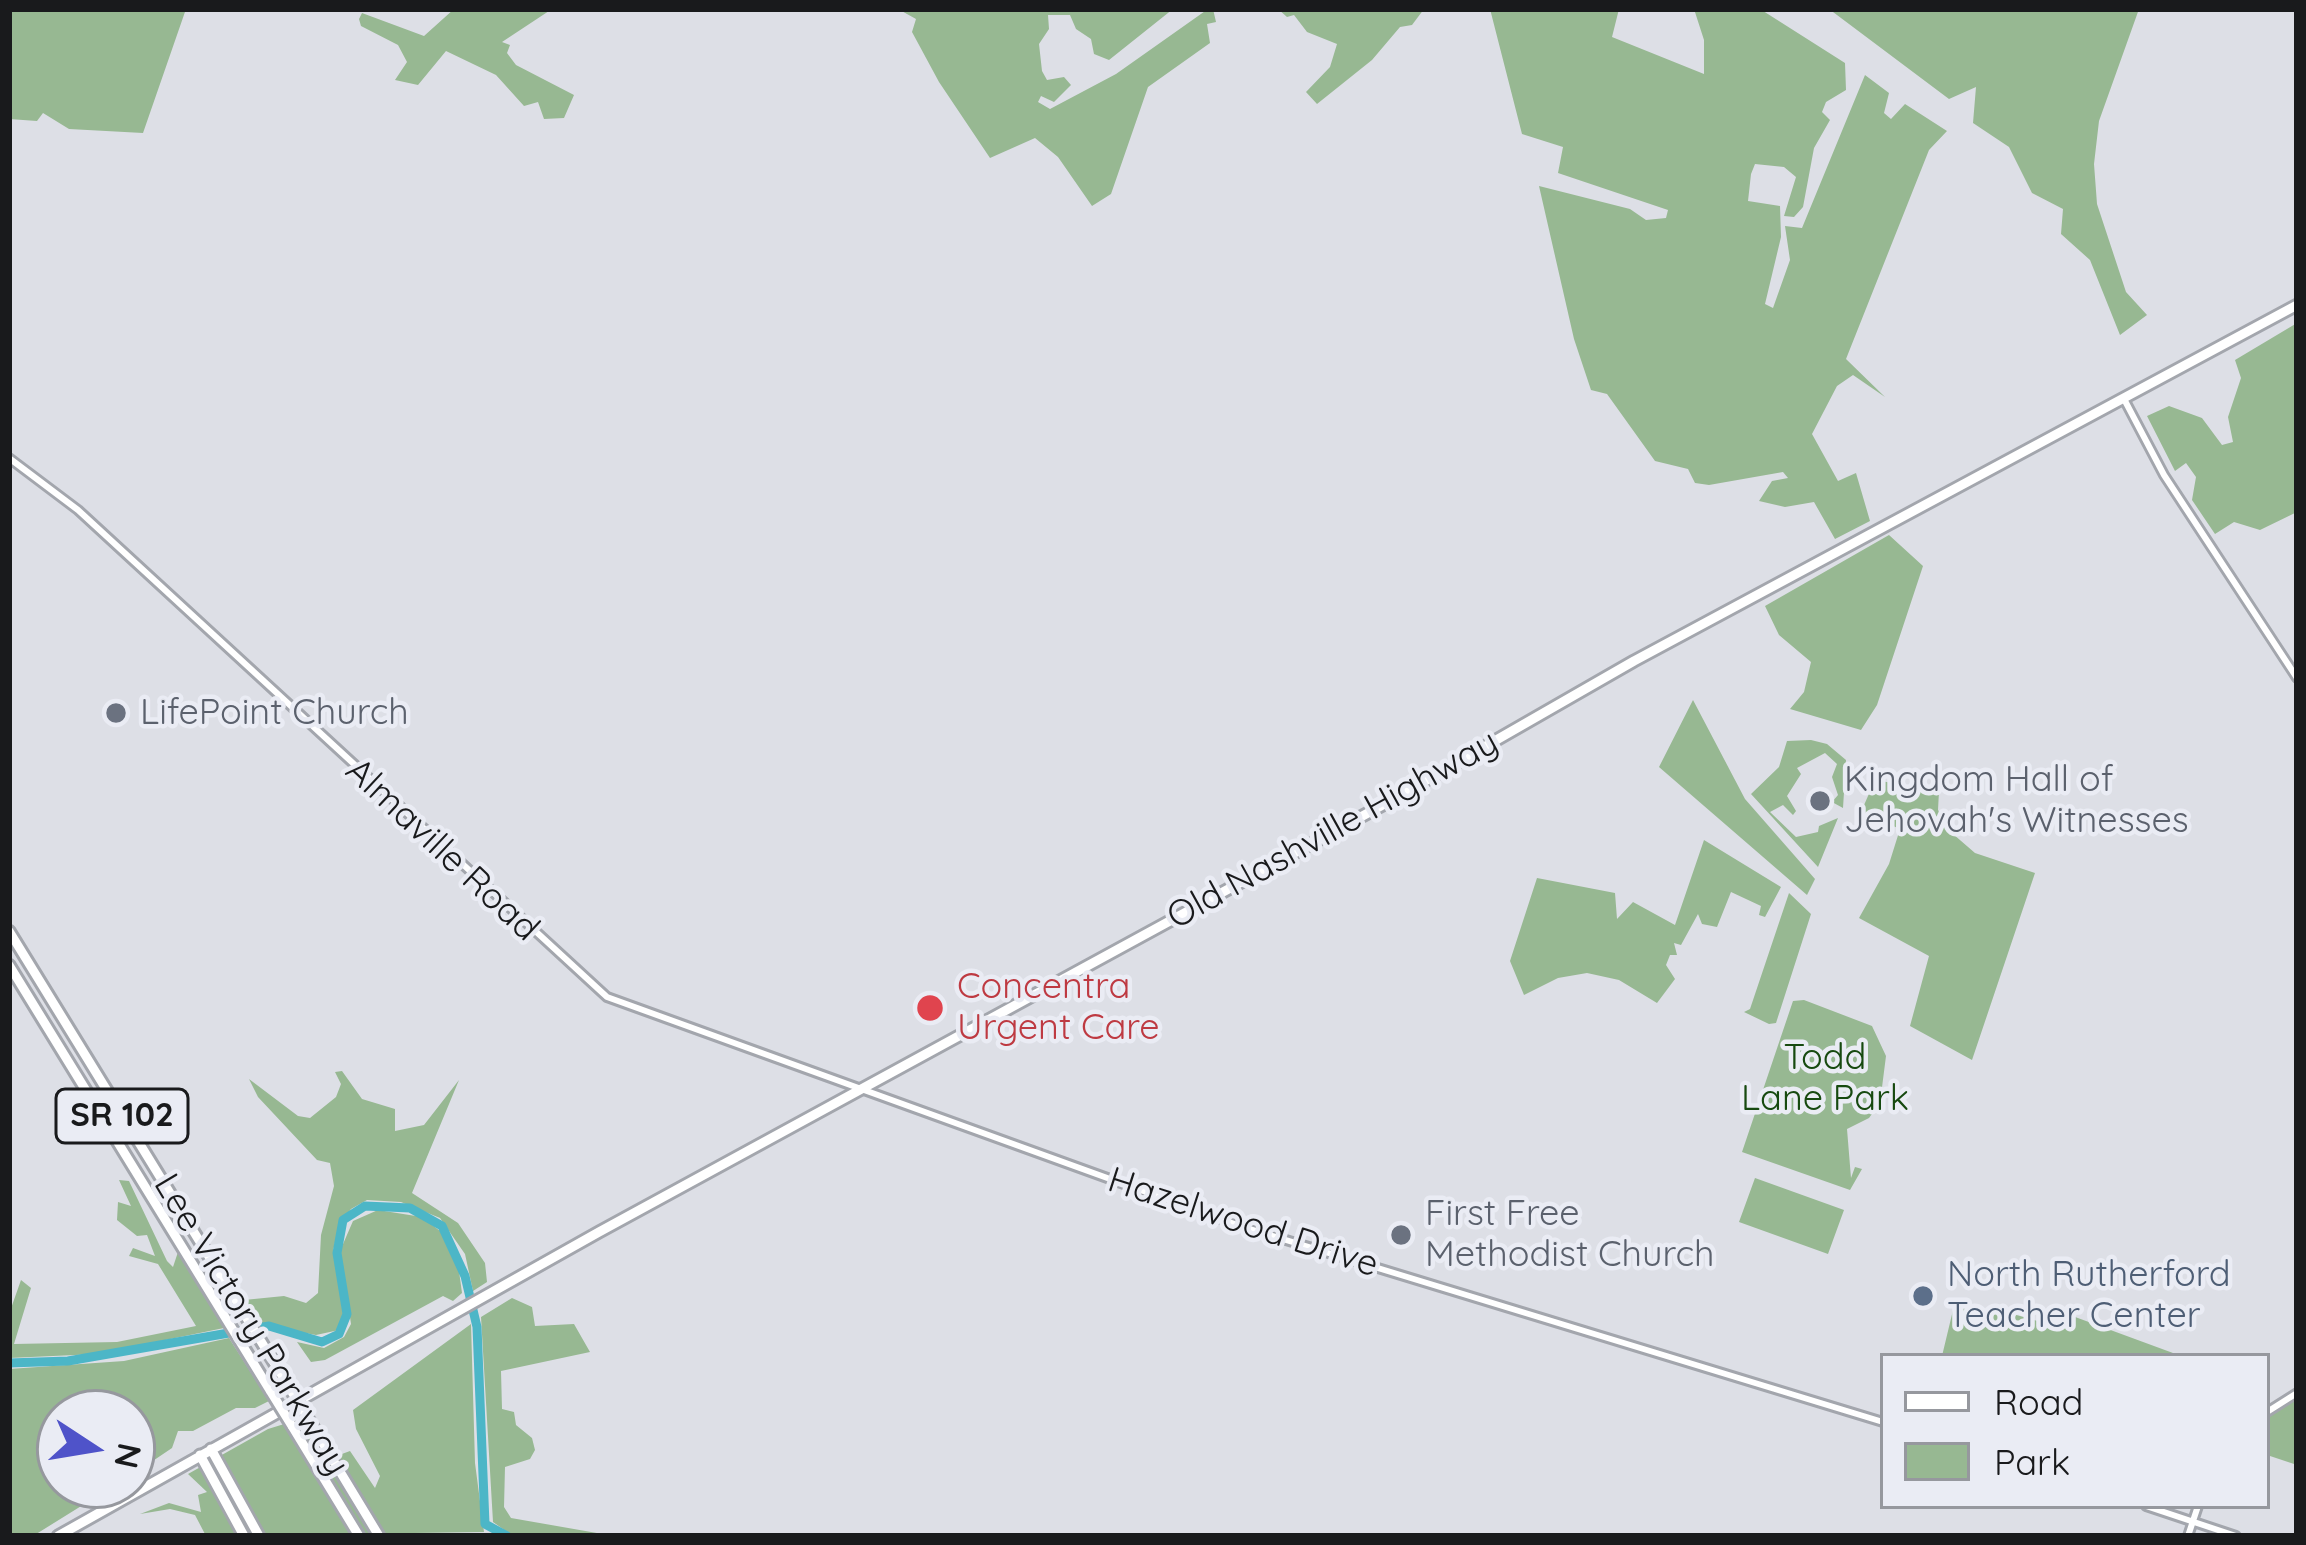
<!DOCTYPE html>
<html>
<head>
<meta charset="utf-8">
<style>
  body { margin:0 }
  #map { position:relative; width:2306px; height:1545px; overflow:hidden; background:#dddfe6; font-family:Quicksand,sans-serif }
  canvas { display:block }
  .frame { position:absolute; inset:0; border:12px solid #191a1c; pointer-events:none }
  .legend { position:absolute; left:1880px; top:1353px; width:390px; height:156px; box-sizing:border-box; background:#eaecf4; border:3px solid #96989e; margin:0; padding:15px 21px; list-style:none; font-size:36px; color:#191a1c }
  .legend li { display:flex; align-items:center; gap:24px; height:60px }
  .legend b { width:60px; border:3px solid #96989e }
  .north { position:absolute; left:36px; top:1389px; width:120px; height:120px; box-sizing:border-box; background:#eaecf4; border:3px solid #96989e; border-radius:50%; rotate:102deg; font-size:33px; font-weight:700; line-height:48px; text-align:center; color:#191a1c }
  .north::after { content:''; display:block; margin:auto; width:42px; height:54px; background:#4f53c9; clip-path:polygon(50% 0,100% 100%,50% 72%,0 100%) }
</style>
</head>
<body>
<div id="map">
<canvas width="2306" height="1545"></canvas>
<div class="frame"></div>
<ul class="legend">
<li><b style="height:15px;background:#fff"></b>Road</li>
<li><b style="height:33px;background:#97b892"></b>Park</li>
</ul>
<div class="north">N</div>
</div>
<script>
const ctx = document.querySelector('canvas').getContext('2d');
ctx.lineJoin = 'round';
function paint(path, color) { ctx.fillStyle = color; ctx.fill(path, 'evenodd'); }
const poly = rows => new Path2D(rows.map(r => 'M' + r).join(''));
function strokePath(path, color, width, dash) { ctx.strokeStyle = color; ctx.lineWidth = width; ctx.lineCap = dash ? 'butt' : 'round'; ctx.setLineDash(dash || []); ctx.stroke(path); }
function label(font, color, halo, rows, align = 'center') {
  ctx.font = font + ' Quicksand,sans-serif'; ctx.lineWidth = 9; ctx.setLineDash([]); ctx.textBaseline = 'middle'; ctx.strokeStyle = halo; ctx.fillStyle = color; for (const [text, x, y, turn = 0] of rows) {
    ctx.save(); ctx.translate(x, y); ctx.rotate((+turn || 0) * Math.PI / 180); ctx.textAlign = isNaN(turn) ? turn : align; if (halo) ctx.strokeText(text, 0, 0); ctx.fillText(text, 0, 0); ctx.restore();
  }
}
paint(poly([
  [9,9,186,9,143,133,69,129,43,113,37,121,9,119],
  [454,9,552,9,502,42,510,45,507,53,516,65,574,95,564,118,544,119,538,102,524,106,496,75,446,51,418,85,395,80,407,62,398,45,361,26,359,19,362,13,424,36],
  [898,9,1173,9,1109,60,1094,54,1091,39,1076,29,1070,15,1048,15,1049,29,1039,44,1042,71,1047,80,1064,77,1071,85,1054,102,1041,96,1038,102,1050,109,1116,74,1208,9,1213,9,1216,22,1207,24,1210,43,1148,87,1111,194,1092,206,1058,157,1035,138,990,158,939,82,912,32,916,19],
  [1278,9,1424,9,1412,25,1400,27,1372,60,1317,104,1306,92,1330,67,1337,44,1307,32,1294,15,1287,17],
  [1490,9,1619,9,1612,37,1704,74,1704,40,1694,9,1760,9,1845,63,1846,90,1826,102,1822,112,1830,120,1814,148,1803,207,1794,217,1784,216,1796,177,1784,167,1755,164,1751,174,1748,201,1780,206,1781,237,1765,304,1773,308,1790,260,1785,226,1802,228,1865,75,1889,93,1884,113,1891,119,1905,104,1947,131,1929,150,1846,359,1885,397,1853,375,1837,386,1812,434,1838,481,1856,473,1870,521,1835,539,1814,502,1785,507,1759,501,1772,481,1788,478,1783,472,1709,485,1695,483,1688,469,1655,461,1607,394,1591,390,1574,339,1539,186,1630,209,1646,220,1666,218,1668,210,1558,173,1563,147,1522,134],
  [1829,9,2139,9,2099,121,2094,164,2097,204,2126,292,2147,315,2120,335,2090,260,2061,234,2063,209,2032,193,2009,147,1973,123,1976,87,1949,99],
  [2297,323,2297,512,2260,530,2234,522,2215,534,2192,500,2196,477,2186,463,2175,471,2147,416,2169,406,2202,418,2222,445,2233,442,2228,417,2241,378,2235,360],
  [1889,535,1923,566,1877,705,1861,730,1790,709,1804,692,1811,662,1779,635,1765,606],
  [1693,700,1745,799,1815,879,1807,895,1659,767],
  [1811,740,1827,744,1846,760,1843,808,1832,802,1838,795,1832,777,1837,764,1825,753,1797,768,1801,774,1787,796,1796,811,1793,815,1783,805,1770,812,1796,837,1818,832,1819,826,1838,818,1818,867,1751,794,1779,767,1787,741],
  [1875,780,1939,791,1938,810,1953,834,1975,853,2035,873,1972,1060,1910,1026,1929,956,1859,918,1889,864,1900,829,1861,812],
  [1704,840,1781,887,1765,917,1759,915,1761,906,1731,892,1717,927,1702,924,1698,914,1681,945,1674,943,1677,955,1670,955,1666,965,1675,979,1657,1003,1619,980,1587,973,1558,978,1524,995,1510,961,1537,878,1615,893,1617,919,1633,902,1675,925],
  [1789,893,1811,914,1776,1023,1769,1024,1744,1012,1750,1009],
  [1804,1000,1872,1026,1886,1056,1880,1103,1869,1118,1847,1129,1851,1178,1855,1167,1862,1169,1850,1190,1742,1152,1793,1001],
  [342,1071,362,1099,395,1109,395,1131,424,1125,459,1080,412,1193,458,1223,485,1263,487,1282,473,1291,465,1254,440,1218,401,1202,367,1200,351,1209,339,1226,333,1251,344,1314,339,1330,316,1335,258,1324,244,1300,284,1296,306,1303,318,1293,321,1235,334,1186,330,1163,317,1160,258,1097,249,1079,298,1116,310,1118,336,1097,341,1084,335,1072],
  [1755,1178,1844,1210,1828,1254,1739,1222],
  [119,1180,129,1181,167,1261,173,1267,178,1252,224,1328,97,1354,9,1358,9,1314,21,1280,31,1288,14,1344,117,1342,196,1326,158,1264,129,1256,133,1248,155,1256,147,1235,137,1236,117,1220,118,1202,131,1206],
  [378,1210,422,1217,440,1231,459,1271,462,1293,453,1301,443,1296,325,1360,311,1362,297,1342,324,1348,344,1337,351,1324,340,1251,353,1221],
  [512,1298,532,1307,535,1326,574,1324,590,1352,501,1371,502,1409,514,1412,516,1425,532,1438,535,1450,530,1459,505,1467,504,1507,511,1518,614,1536,513,1536,493,1522,481,1317],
  [1954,1306,1989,1315,1992,1308,2062,1328,2067,1314,2173,1353,1942,1356],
  [471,1324,475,1463,484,1532,206,1536,195,1515,170,1509,140,1514,169,1503,201,1512,198,1495,207,1492,188,1474,268,1429,307,1417,331,1458,350,1451,375,1488,380,1476,356,1429,353,1410],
  [229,1338,269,1401,255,1408,236,1408,193,1431,178,1431,172,1448,132,1475,132,1413,60,1413,60,1485,115,1485,33,1536,9,1536,9,1369,124,1361],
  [2297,1393,2297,1465,2267,1455,2267,1412]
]), '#97b892');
strokePath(poly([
  [9,1363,68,1361,269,1326,322,1342,339,1334,347,1314,337,1253,343,1220,365,1206,410,1208,442,1226,465,1276,477,1327,485,1524,507,1536]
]), '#4cb6c7', 9);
const minor = poly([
  [2124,399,2164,475,2297,678],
  [9,458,78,510,607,997,1240,1226,1883,1422],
  [2267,1412,2297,1393],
  [2146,1506,2236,1536],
  [2188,1536,2198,1506]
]);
const major = poly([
  [9,931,286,1382],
  [9,965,271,1392],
  [307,1417,379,1536],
  [292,1426,359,1536],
  [211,1449,259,1536],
  [200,1455,244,1536],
  [58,1536,599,1232,1390,801,1634,661,2297,305]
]);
strokePath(minor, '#a3a6ad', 12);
strokePath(major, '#a3a6ad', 15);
strokePath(minor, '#fff', 6);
strokePath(major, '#fff', 9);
const majorBridge = poly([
  [286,1382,307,1417],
  [271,1392,292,1426]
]);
strokePath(majorBridge, '#a3a6ad', 15, []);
strokePath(majorBridge, '#fff', 9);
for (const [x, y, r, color] of [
  [116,713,12,"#6b7280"],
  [1820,801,12,"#6b7280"],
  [930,1008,15,"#e0444e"],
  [1401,1235,12,"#6b7280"],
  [1923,1296,12,"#5c6f8a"]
]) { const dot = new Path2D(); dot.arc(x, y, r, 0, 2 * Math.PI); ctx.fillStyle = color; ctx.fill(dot); strokePath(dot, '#eaecf4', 4.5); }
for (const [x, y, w] of [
  [122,1116,132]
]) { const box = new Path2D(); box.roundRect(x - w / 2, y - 27, w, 54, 9); ctx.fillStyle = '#eaecf4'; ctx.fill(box); strokePath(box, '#191a1c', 3); }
label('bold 33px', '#191a1c', null, [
  ["SR 102",122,1116]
]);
label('36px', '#5b616d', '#eaecf4', [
  ["LifePoint Church",140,713],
  ["Kingdom Hall of",1844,780],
  ["Jehovah's Witnesses",1844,821],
  ["First Free",1425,1214],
  ["Methodist Church",1425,1255]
], 'left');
label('36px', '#191a1c', '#eaecf4', [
  ["Old Nashville Highway",1333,830,-29],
  ["Almaville Road",442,850,43],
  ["Hazelwood Drive",1243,1223,18],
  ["Lee Victory Parkway",251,1325,59]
]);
label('36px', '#be3a42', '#eaecf4', [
  ["Concentra",957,987],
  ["Urgent Care",957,1028]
], 'left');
label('36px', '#174a10', '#eaecf4', [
  ["Todd",1825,1058],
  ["Lane Park",1825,1099]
]);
label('36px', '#4e5e75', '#eaecf4', [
  ["North Rutherford",1947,1275],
  ["Teacher Center",1947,1316]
], 'left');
</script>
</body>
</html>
